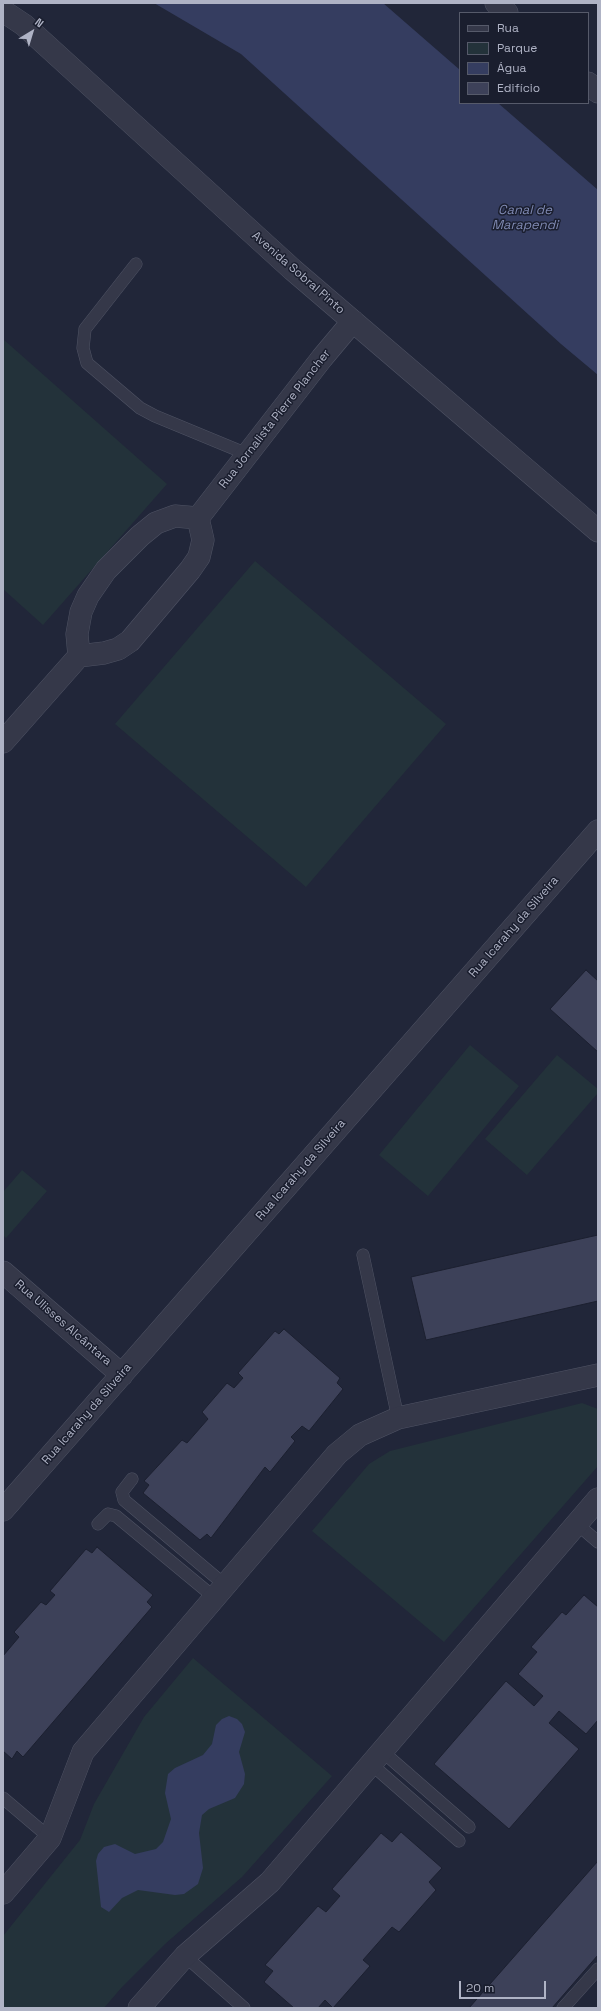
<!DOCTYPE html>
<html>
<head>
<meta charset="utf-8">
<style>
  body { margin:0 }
  #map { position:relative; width:601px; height:2011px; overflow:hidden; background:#212639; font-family:"Space Grotesk",sans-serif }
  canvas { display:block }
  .frame { position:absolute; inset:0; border:4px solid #afb3c5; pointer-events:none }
  .legend { position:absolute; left:459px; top:12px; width:130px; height:92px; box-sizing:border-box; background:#1a1e2e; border:1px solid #565a6a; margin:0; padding:5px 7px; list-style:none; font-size:12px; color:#afb3c5 }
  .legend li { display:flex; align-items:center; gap:8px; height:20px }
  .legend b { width:20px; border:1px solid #565a6a }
  .north { position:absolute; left:12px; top:12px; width:40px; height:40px; -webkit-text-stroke:3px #1a1e2e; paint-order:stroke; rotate:38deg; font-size:11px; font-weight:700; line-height:16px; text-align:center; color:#afb3c5 }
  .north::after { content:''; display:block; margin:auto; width:14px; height:18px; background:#afb3c5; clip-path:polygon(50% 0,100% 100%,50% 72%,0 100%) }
  .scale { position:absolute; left:459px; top:1981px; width:87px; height:18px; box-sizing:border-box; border:2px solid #afb3c5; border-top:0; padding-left:5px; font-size:12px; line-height:14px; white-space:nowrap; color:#afb3c5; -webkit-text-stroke:3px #1a1e2e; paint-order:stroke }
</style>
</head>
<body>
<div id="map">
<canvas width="601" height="2011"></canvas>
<div class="frame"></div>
<ul class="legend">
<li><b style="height:5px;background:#353849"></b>Rua</li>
<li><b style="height:11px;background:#23323a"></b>Parque</li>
<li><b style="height:11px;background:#353d60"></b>Água</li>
<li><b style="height:11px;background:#3d4159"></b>Edifício</li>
</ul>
<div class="north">N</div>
<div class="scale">20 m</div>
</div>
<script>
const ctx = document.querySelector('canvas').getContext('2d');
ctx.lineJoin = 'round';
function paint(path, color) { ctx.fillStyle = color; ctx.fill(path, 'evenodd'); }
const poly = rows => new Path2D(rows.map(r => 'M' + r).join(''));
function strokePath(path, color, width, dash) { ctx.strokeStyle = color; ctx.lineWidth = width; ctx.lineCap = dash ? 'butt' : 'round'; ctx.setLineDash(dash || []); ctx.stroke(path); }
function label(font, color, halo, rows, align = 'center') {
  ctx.font = font + ' "Space Grotesk",sans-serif'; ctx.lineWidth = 3; ctx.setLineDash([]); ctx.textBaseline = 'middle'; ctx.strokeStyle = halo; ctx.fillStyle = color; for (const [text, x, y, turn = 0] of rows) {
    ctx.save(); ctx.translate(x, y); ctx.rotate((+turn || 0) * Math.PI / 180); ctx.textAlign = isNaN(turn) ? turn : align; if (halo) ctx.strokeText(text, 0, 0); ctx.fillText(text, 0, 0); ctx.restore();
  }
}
paint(poly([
  [3,339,167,484,43,625,3,589],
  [255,561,446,724,306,887,115,724],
  [470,1045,519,1086,428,1196,379,1155],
  [557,1055,598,1089,598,1093,527,1175,485,1139],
  [22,1170,47,1191,6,1238,3,1235,3,1192],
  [582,1403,598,1409,598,1466,444,1642,312,1531,369,1464,390,1451],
  [193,1658,332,1776,242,1877,165,1944,122,1987,104,2008,3,2008,3,1936,80,1840,94,1804,144,1717]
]), '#23323a');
paint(poly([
  [154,3,383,3,460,70,460,103,498,103,598,190,598,375,561,344,241,54],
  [229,1716,237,1719,242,1724,245,1732,239,1752,245,1774,244,1784,235,1798,209,1809,202,1815,199,1833,203,1868,198,1884,184,1894,175,1895,138,1890,122,1898,109,1912,101,1907,96,1861,98,1854,104,1847,115,1844,135,1854,156,1849,163,1842,171,1819,165,1793,168,1774,175,1768,203,1755,212,1744,216,1725,222,1719]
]), '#353d60');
const building = poly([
  [586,970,598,981,598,1052,550,1009,586,970],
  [598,1235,598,1301,426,1340,411,1277,598,1235],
  [284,1329,340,1378,337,1383,343,1389,309,1431,302,1426,291,1437,295,1441,270,1472,265,1467,211,1538,207,1534,200,1540,143,1493,149,1485,144,1481,182,1440,187,1443,208,1419,202,1412,227,1383,234,1388,243,1378,238,1373,275,1331,279,1334,284,1329],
  [97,1547,153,1595,147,1602,152,1607,23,1757,17,1751,12,1759,3,1751,3,1656,19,1637,14,1632,41,1602,46,1605,55,1595,50,1591,86,1549,92,1553,97,1547],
  [584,1595,598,1607,598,1720,586,1734,559,1711,549,1723,579,1749,509,1829,434,1764,506,1681,534,1706,543,1696,518,1674,537,1652,531,1647,562,1612,566,1615,584,1595],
  [401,1832,442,1868,429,1882,436,1890,399,1932,392,1927,363,1960,370,1966,333,2008,325,2000,318,2008,294,2008,264,1982,273,1971,265,1965,318,1906,326,1912,340,1896,332,1889,381,1833,392,1842,401,1832],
  [598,1861,598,1955,552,2008,469,2008,598,1861]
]);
paint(building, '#3d4159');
strokePath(building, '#1c2030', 1);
const service = poly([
  [136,264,85,329,83,348,87,363,140,408,155,416,247,454],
  [363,1255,398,1418],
  [132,1479,122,1492,124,1500,225,1585],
  [98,1524,108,1514,116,1516,215,1598],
  [577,1524,598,1542],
  [383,1752,469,1827],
  [371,1764,459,1841],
  [3,1798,50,1838],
  [185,1956,244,2008],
  [563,2008,598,1969]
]);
const minor = poly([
  [3,11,24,25,293,270,598,531],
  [198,518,175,516,156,523,140,536,106,570,88,596,81,612,77,634,79,656,104,653,118,649,130,641,190,570,199,557,203,540,198,518,322,358,353,321],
  [3,742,79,656],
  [3,1272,122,1375],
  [3,1510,598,831],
  [3,1893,50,1838,83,1752,337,1454,360,1435,398,1418,598,1375],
  [139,2008,185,1956,270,1882,598,1499]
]);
const tertiary = poly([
  [496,3,507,13],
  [588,83,598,92]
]);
strokePath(service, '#4f5364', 13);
strokePath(minor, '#4f5364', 23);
strokePath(tertiary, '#4f5364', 23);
strokePath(service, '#353849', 12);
strokePath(minor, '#353849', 22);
strokePath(tertiary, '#353849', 22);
label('12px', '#afb3c5', '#1a1e2e', [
  ["Avenida Sobral Pinto",298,273,41],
  ["Rua Jornalista Pierre Plancher",275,419,-52],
  ["Rua Icarahy da Silveira",514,927,-49],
  ["Rua Icarahy da Silveira",301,1170,-49],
  ["Rua Ulisses Alcântara",63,1323,41],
  ["Rua Icarahy da Silveira",87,1414,-49]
]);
label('italic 13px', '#7f89b2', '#1a1e2e', [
  ["Canal de",525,210],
  ["Marapendi",525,225]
]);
</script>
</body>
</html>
